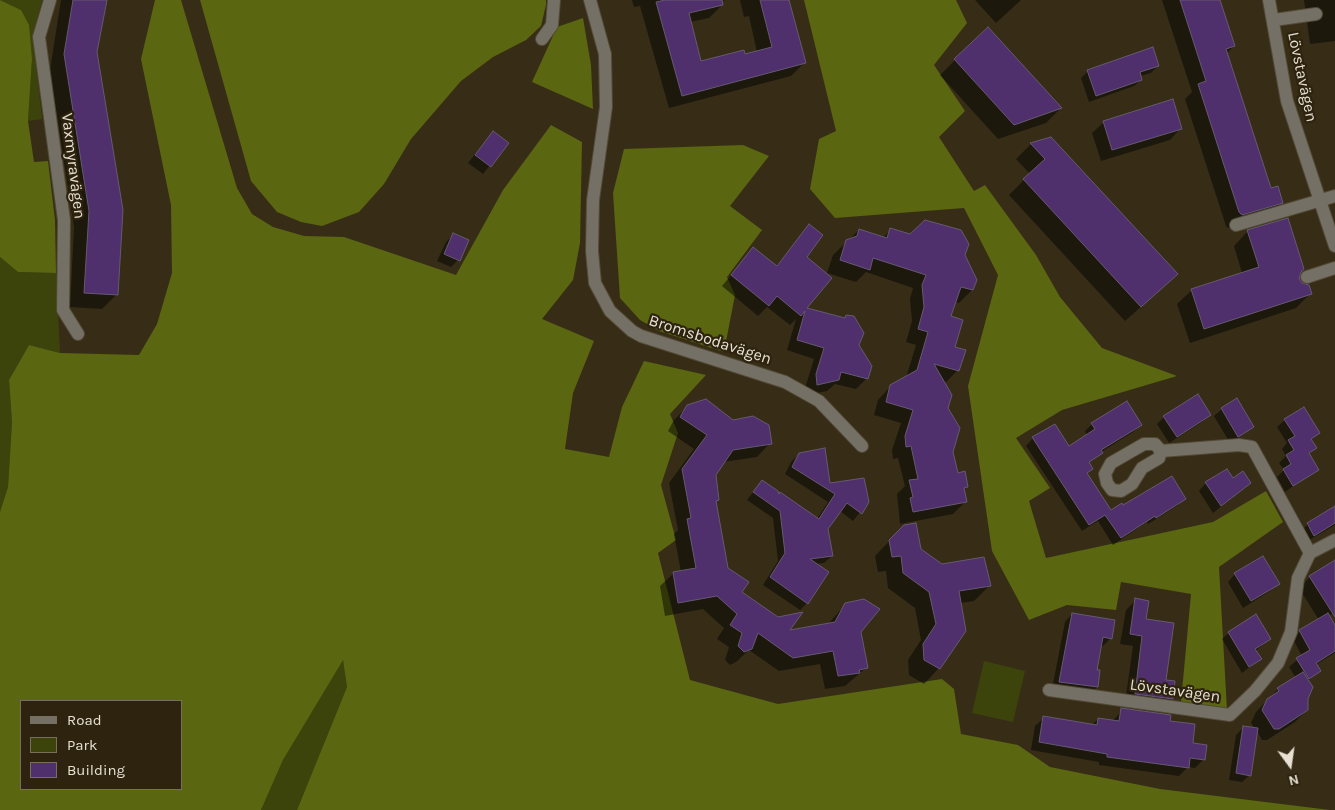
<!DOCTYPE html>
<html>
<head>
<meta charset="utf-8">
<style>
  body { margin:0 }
  #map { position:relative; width:1335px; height:810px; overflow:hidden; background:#372d17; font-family:Karla,sans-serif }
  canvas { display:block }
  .legend { position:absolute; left:20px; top:700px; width:162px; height:90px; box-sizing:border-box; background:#2d230e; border:1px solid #776f5d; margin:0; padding:6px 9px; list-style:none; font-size:15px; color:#e7e0d3 }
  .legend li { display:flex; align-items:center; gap:10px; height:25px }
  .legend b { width:25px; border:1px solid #776f5d }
  .north { position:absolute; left:1265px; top:740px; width:50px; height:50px; -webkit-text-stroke:4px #2d230e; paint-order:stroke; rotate:166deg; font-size:14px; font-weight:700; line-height:20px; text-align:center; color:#e7e0d3 }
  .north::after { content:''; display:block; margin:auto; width:18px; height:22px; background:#e7e0d3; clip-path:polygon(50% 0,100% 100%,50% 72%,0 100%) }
</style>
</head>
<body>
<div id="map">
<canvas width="1335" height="810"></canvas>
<ul class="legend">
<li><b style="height:6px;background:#757066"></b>Road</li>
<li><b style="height:14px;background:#3c440c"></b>Park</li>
<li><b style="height:14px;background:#502f6d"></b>Building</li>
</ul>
<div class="north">N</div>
</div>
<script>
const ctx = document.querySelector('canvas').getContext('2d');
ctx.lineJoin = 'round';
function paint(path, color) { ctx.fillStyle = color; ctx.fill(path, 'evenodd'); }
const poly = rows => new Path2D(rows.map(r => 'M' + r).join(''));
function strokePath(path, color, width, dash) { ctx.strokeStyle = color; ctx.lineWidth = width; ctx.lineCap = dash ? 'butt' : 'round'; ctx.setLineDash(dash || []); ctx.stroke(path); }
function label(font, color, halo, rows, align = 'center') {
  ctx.font = font + ' Karla,sans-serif'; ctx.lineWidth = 4.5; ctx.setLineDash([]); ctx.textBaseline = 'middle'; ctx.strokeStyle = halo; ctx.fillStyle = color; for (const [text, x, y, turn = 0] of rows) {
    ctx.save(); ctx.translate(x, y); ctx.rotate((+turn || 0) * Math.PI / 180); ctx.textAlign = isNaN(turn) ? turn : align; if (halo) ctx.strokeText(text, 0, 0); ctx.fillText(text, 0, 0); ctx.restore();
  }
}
paint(poly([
  [0,0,42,0,33,37,42,119,28,121,32,59,21,10],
  [0,257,18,272,56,273,60,353,29,345,9,380,12,422,8,487,0,512],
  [343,659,347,687,297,810,261,810,283,760],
  [984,661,1025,671,1013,722,972,713]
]), '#3c440c');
paint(poly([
  [0,0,21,10,29,25,32,59,28,121,34,162,48,161,55,220,56,273,18,272,0,257],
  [155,0,181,0,237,188,252,214,273,227,304,236,344,237,456,275,503,190,551,125,582,142,580,243,573,280,542,319,594,341,573,393,565,449,609,457,622,407,644,361,706,375,670,414,678,433,661,485,676,540,658,553,690,680,778,704,942,679,954,689,961,734,1018,745,1050,767,1160,789,1330,810,297,810,347,687,343,660,283,760,261,810,0,810,0,512,8,487,12,422,9,380,29,345,60,353,139,355,157,324,172,273,171,205,141,59],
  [21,701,181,701,181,789,21,789],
  [200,0,546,0,546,5,541,26,526,40,493,57,461,81,411,139,384,184,359,212,322,226,301,222,277,212,251,181],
  [804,0,956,0,967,23,934,65,965,111,939,137,974,191,985,185,1036,255,1060,297,1102,348,1177,376,1062,410,1016,438,1050,488,1029,501,1046,558,1213,522,1266,491,1283,522,1219,567,1227,710,1181,702,1191,594,1121,582,1116,610,1067,605,1029,620,992,551,968,386,998,275,964,208,835,218,810,189,819,139,836,131],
  [583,18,591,65,593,109,532,82,557,27],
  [743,145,769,156,730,206,762,230,727,277,735,295,724,352,659,331,640,320,620,298,613,193,624,149]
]), '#5a6610');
paint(poly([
  [61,0,105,0,96,52,117,294,102,309,70,307,74,227,50,70],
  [632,0,726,0,721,1,722,5,709,18,690,22,700,62,757,52,749,16,744,17,740,0,787,0,804,63,791,76,669,108,640,6,634,7],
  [975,0,1021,0,996,23],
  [1162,0,1219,0,1234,46,1226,54,1270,190,1282,202,1268,216,1228,228,1226,226,1185,99,1192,92],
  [1304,0,1335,0,1335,41,1310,44],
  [955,60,1061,108,1046,123,998,139,940,75],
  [1158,66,1151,73,1140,76,1141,80,1134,86,1089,102,1081,78,1088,71],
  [1104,122,1181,128,1170,140,1101,161,1092,133],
  [493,132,508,143,483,174,468,163],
  [1051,138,1161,289,1125,321,1009,195,1030,174,1016,159,1031,144],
  [809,226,805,258,805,309,858,345,870,366,866,379,856,389,835,384,827,391,807,395,806,385,814,359,787,350,796,319,790,325,767,307,758,316,722,286,753,249,776,266],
  [891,229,964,255,972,290,959,303,955,302,950,316,958,370,944,384,952,452,957,474,967,487,963,491,966,501,953,514,900,524,897,494,905,486,898,458,893,459,892,450,901,423,874,415,878,400,891,386,906,378,916,345,906,342,912,321,910,299,913,288,866,272,856,282,827,273,833,255,859,230,883,238],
  [1248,231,1299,272,1298,279,1311,293,1296,308,1190,343,1177,304,1192,290,1242,273,1234,246],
  [453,235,458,260,451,267,437,261,446,242],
  [688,406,733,421,770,443,757,457,723,462,714,475,717,500,715,502,727,569,741,593,788,632,828,624,846,604,860,632,866,668,845,686,825,689,820,664,779,671,749,650,736,662,730,665,725,660,729,647,717,639,724,628,703,609,665,616,660,586,674,573,681,572,674,534,678,530,669,483,694,449,668,431,674,420],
  [1222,409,1253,427,1230,443,1214,416],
  [1210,415,1202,422,1169,443,1157,424,1164,417],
  [1285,420,1318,433,1311,440,1316,448,1308,455,1317,469,1285,492,1277,477,1284,470,1279,463,1286,456,1282,449,1287,443,1277,427],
  [1092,424,1141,425,1133,432,1101,452,1088,463,1092,469,1086,474,1111,511,1123,507,1185,499,1177,506,1148,524,1147,522,1113,545,1098,521,1082,531,1026,446,1033,438,1054,426,1068,447,1087,436,1085,431],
  [799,454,829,484,868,502,853,521,840,511,827,529,832,556,824,563,815,564,807,603,800,610,763,585,778,561,773,518,747,500,762,481,778,496,817,519,828,502,785,474,791,462],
  [1206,483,1250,483,1213,513,1199,491],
  [1335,507,1335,525,1306,542,1300,532,1308,524],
  [904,526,920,550,942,565,989,586,974,601,960,603,939,668,924,684,909,675,908,660,921,640,915,608,888,588,886,571,878,572,875,556],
  [1335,561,1335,612,1328,616,1335,628,1335,653,1315,665,1319,671,1308,681,1307,710,1295,722,1267,740,1262,740,1257,731,1250,775,1242,782,1229,780,1236,735,1244,727,1255,729,1251,723,1256,712,1278,689,1296,678,1289,667,1302,656,1293,639,1300,631,1319,620,1299,588,1310,577],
  [1235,574,1278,584,1270,591,1243,608,1228,582],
  [1136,600,1172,698,1162,708,1125,703,1133,646,1120,644,1126,610],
  [1072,614,1111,638,1103,646,1100,645,1096,671,1097,687,1090,694,1052,689,1065,622],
  [1229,633,1270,639,1255,651,1260,659,1242,673,1222,639],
  [1122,710,1169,722,1204,759,1195,768,1188,767,1179,776,1099,765,1099,762,1031,750,1035,726,1044,718,1091,726,1098,719,1113,721]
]), '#0007');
const building = poly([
  [73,0,107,0,97,52,123,210,118,295,84,293,89,211,64,54,73,0],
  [665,0,722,0,723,5,689,13,701,61,744,50,745,54,772,47,760,0,789,0,806,63,682,96,656,2,665,0],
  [1180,0,1220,0,1235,46,1226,49,1271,188,1278,186,1283,203,1242,215,1239,212,1198,84,1206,81,1180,0],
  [988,27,1062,108,1014,125,954,59,988,27],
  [1153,47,1159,66,1140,72,1142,80,1096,96,1087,70,1153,47],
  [1173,99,1182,129,1112,150,1103,121,1173,99],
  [493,131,509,143,491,167,475,155,493,131],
  [1051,137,1178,274,1141,307,1023,179,1045,159,1030,143,1051,137],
  [1288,218,1304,269,1301,272,1299,279,1302,283,1309,285,1312,294,1204,329,1191,289,1259,267,1247,230,1288,218],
  [925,220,961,230,969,244,965,255,977,280,973,290,961,287,951,316,963,320,955,347,966,350,959,371,934,364,952,395,948,408,960,428,953,452,958,473,965,471,968,487,964,488,967,502,913,512,910,498,913,497,909,480,918,479,911,446,906,447,905,436,913,410,886,402,890,385,917,370,928,332,918,329,924,307,922,285,926,275,873,258,870,270,840,260,846,240,857,236,859,229,887,238,890,228,910,234,925,220],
  [809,224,823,235,807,257,832,278,807,308,845,318,846,315,854,316,864,333,859,345,872,366,868,379,841,372,839,380,817,385,816,374,824,348,797,340,805,311,801,316,777,296,769,306,731,275,753,247,777,266,809,224],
  [453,233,469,240,460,261,444,254,453,233],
  [1198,394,1211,415,1177,437,1163,416,1198,394],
  [1237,398,1254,427,1238,437,1221,408,1237,398],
  [706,399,733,420,753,416,769,425,772,444,733,450,716,475,719,500,716,501,728,568,749,582,742,592,778,617,803,612,790,630,835,622,845,603,864,599,880,609,861,632,868,668,859,670,860,673,838,676,833,651,793,658,758,633,752,649,744,652,738,646,742,633,730,625,737,614,717,596,678,603,673,572,696,568,687,519,691,518,682,469,707,435,680,417,687,405,706,399],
  [1127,401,1142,425,1101,450,1103,453,1089,462,1093,469,1087,473,1111,510,1122,503,1123,505,1172,476,1186,499,1156,518,1155,516,1121,538,1105,515,1089,525,1032,437,1055,424,1069,446,1095,429,1091,423,1127,401],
  [1304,407,1320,433,1311,439,1317,448,1309,453,1319,470,1293,486,1283,469,1291,464,1286,455,1294,450,1288,440,1295,436,1284,419,1304,407],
  [825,448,830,483,864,478,869,502,862,514,847,503,828,529,833,556,810,559,829,572,808,604,770,577,785,553,780,511,753,492,762,480,778,491,779,494,780,492,819,519,835,494,792,467,799,453,825,448],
  [1227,469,1233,478,1243,471,1251,483,1221,506,1205,482,1227,469],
  [1335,506,1335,523,1314,536,1307,523,1335,506],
  [916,523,921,549,942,564,984,557,991,586,959,591,966,631,940,669,924,660,923,644,936,624,929,592,903,573,901,556,892,557,889,540,904,525,916,523],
  [1263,556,1280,584,1251,601,1234,573,1263,556],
  [1335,560,1335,617,1309,576,1335,560],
  [1135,598,1149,601,1146,619,1174,623,1166,680,1175,681,1173,699,1135,694,1142,636,1130,634,1135,598],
  [1072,613,1115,620,1112,639,1103,637,1097,670,1100,670,1098,687,1059,682,1072,613],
  [1328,613,1335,625,1335,651,1316,663,1321,671,1309,679,1296,658,1310,650,1299,630,1328,613],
  [1256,614,1271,639,1255,649,1262,659,1249,667,1228,632,1256,614],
  [1303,672,1313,687,1308,699,1308,710,1279,729,1274,729,1262,710,1267,699,1279,691,1277,688,1303,672],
  [1121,708,1171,715,1170,721,1195,724,1193,743,1207,745,1205,760,1190,758,1189,768,1107,757,1107,754,1039,742,1043,716,1097,725,1098,718,1119,721,1121,708],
  [1243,726,1258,728,1251,776,1236,773,1243,726]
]);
paint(building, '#502f6d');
strokePath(building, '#655a71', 1);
const minor = poly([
  [50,0,39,37,64,220,63,310,78,334],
  [590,0,605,54,606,107,593,200,592,251,595,283,610,311,632,331,641,336,785,382,819,401,862,446],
  [1269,0,1287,101,1335,246],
  [1274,20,1316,14],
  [542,39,552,25,554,0],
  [1236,225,1335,196],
  [1307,277,1335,268],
  [1161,451,1155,444,1144,444,1111,463,1105,474,1107,483,1112,490,1121,491,1132,484,1142,468,1159,458,1161,451,1239,445,1252,447,1310,553],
  [1049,690,1230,715,1255,691,1278,663,1291,632,1298,578,1310,553,1335,540]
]);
strokePath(minor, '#534a35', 14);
strokePath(minor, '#757066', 12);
label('16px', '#e7e0d3', '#2d230e', [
  ["Lövstavägen",1302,77,78],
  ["Vaxmyravägen",73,166,83],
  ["Bromsbodavägen",710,340,18],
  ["Lövstavägen",1175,691,8]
]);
</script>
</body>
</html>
